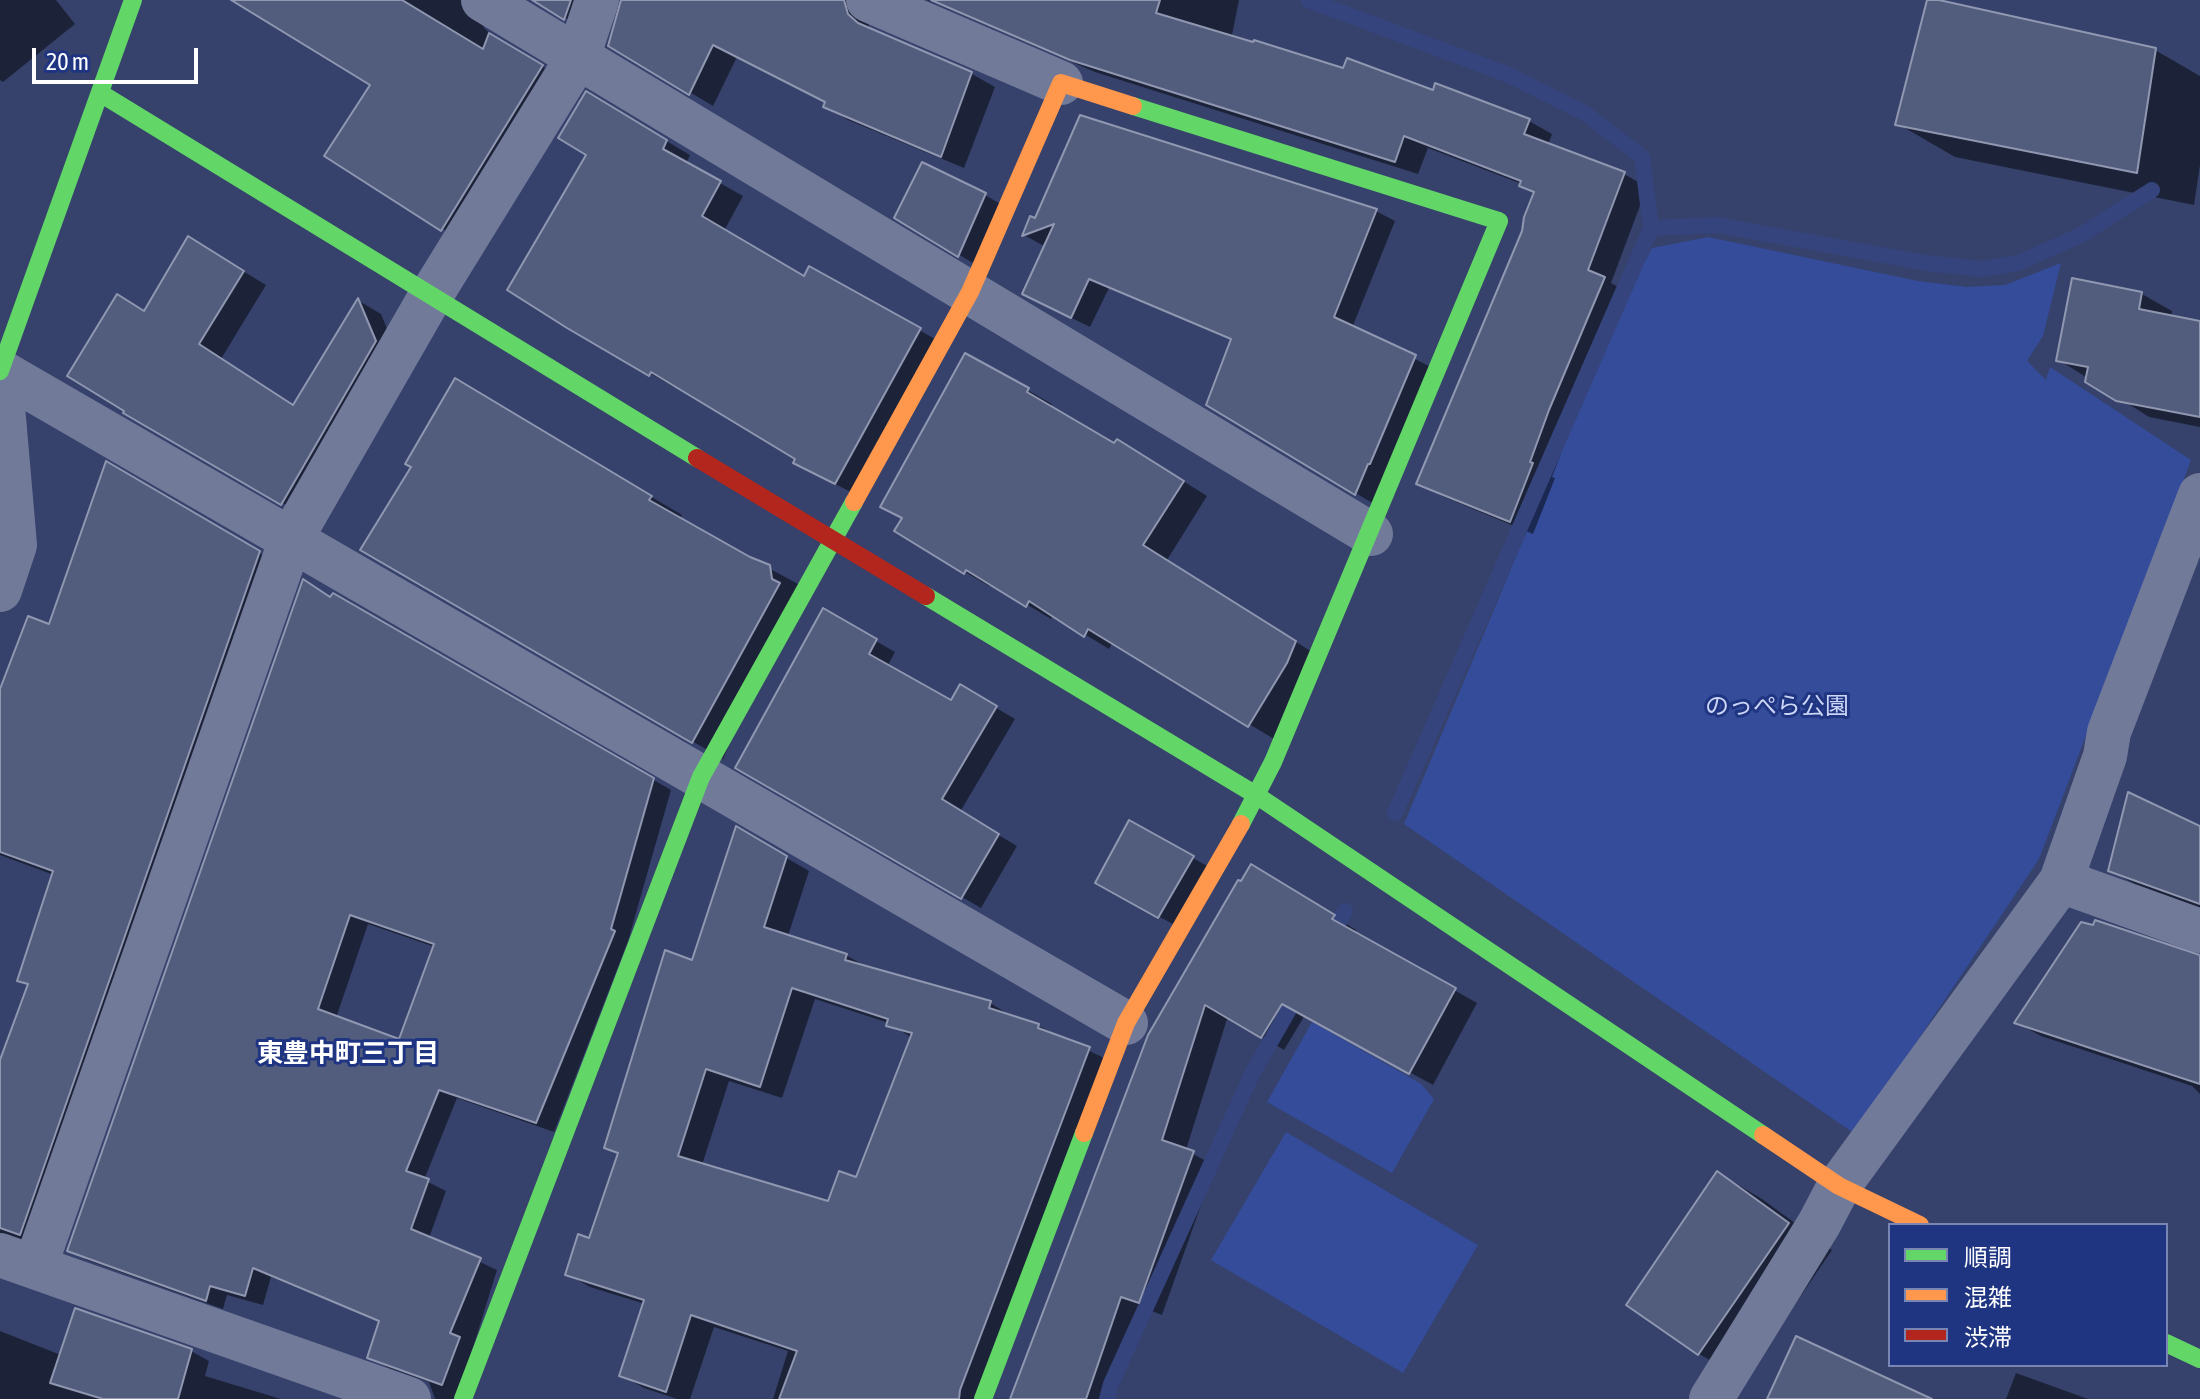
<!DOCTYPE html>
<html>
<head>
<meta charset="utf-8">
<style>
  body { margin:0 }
  #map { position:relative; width:2200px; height:1399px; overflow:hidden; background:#36426c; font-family:"Asap Condensed","Noto Sans JP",sans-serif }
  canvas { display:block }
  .legend { position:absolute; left:1888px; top:1223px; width:280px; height:144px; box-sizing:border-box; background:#203582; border:2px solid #7986b4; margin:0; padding:10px 14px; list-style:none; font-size:24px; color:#fff }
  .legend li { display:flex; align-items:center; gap:16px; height:40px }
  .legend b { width:40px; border:2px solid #7986b4 }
  .scale { position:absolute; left:32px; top:48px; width:166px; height:36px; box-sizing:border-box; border:4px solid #fff; border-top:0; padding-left:10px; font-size:24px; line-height:28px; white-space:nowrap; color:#fff; -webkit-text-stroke:6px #203582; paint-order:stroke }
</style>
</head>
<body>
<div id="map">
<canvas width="2200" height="1399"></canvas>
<ul class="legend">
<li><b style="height:10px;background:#63d668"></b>順調</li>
<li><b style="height:10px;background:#ff974d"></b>混雑</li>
<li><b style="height:10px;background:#b3261e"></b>渋滞</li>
</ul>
<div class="scale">20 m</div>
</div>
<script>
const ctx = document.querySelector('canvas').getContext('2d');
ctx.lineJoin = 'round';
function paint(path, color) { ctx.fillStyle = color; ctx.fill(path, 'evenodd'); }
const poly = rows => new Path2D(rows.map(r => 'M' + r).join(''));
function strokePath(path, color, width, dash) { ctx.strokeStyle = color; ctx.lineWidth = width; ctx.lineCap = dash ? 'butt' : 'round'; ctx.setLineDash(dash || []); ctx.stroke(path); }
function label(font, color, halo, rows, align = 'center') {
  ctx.font = font + ' "Asap Condensed","Noto Sans JP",sans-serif'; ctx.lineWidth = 6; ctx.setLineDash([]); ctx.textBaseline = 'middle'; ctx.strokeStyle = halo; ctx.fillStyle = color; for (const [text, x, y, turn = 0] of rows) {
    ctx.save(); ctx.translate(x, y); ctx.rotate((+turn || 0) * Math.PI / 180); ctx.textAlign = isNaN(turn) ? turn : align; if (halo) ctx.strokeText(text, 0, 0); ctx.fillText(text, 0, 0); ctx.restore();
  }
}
paint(poly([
  [1708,237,1918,281,1967,287,2005,285,2061,263,2043,336,2027,361,2046,380,2050,367,2191,460,2039,859,1855,1134,1404,824,1618,314,1652,248],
  [1312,1022,1420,1083,1434,1099,1392,1173,1267,1102],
  [1286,1132,1478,1245,1403,1373,1211,1260]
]), '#344c99');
paint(poly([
  [0,0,56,0,75,24,3,82,0,80],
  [236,0,485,0,481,13,484,28,494,37,565,80,465,243,327,155,373,84],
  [535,0,600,0,588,31],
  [623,0,871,0,866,18,871,31,972,74,995,87,964,168,848,120,825,106,827,103,737,57,713,106,610,45],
  [928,0,1239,0,1232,35,1344,71,1434,92,1529,121,1552,134,1548,145,1624,174,1647,187,1611,283,1627,292,1572,424,1552,477,1555,478,1533,534,1442,496,1419,483,1524,231,1535,193,1522,184,1428,148,1418,174,1095,72],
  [1929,0,2155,50,2200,76,2200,165,2194,205,1955,157,1898,124],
  [587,94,690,155,686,164,743,196,724,231,805,278,810,269,944,344,859,496,819,476,798,458,675,384,674,387,568,327,589,155],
  [985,195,1009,209,983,269,896,217],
  [1376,211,1395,221,1352,328,1433,368,1374,504,1208,405,1233,341,1109,288,1090,327,1043,304,1048,243,1042,245,1024,235,1031,218],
  [212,252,266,285,221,359,295,406,359,301,381,314,398,355,305,516,125,412,145,313],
  [2142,294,2172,311,2171,317,2200,323,2200,427,2149,417,2059,360],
  [966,355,1052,404,1050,408,1114,446,1142,455,1207,496,1167,560,1320,657,1274,739,1113,642,1109,649,1053,615,1051,619,991,583,989,586,965,572],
  [456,381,682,515,679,520,800,585,723,759,362,550,414,467],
  [107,464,285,568,46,1248,0,1233,0,1066,29,985,20,980,54,875,0,855,0,711,50,627],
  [334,595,671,790,628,941,554,1132,457,1098,424,1180,446,1191,429,1238,497,1270,457,1399,435,1399,429,1382,387,1367,369,1357,381,1322,271,1277,263,1305,227,1295,223,1309,87,1260,70,1250],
  [368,924,435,947,400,1041,336,1018],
  [824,611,895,652,887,667,952,703,961,687,1015,719,960,812,1017,846,981,908,738,767],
  [1130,823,1218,872,1184,930,1122,897],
  [737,829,809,871,788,936,846,955,870,969,990,1003,1013,1017,1039,1026,1112,1062,983,1399,773,1399,788,1351,714,1327,690,1399,677,1399,644,1388,621,1375,645,1304,590,1287,567,1274,591,1240,620,1155,606,1147,693,963],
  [815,999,889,1023,912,1038,857,1179,830,1203,702,1165,729,1081,782,1098],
  [2200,829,2200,908,2135,884,2110,870],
  [1274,880,1356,930,1354,933,1477,1003,1433,1085,1305,1015,1284,1050,1228,1016,1186,1150,1215,1166,1162,1315,1144,1308,1113,1399,1012,1399,1150,1036],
  [2200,957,2200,1094,2192,1086,2041,1036,2017,1023],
  [1718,1173,1762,1199,1832,1250,1744,1379,1699,1354,1628,1304],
  [0,1331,61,1355,191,1351,209,1361,205,1376,281,1399,0,1399],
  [2016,1373,2088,1399,2006,1399]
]), '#0007');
strokePath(poly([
  [1308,0,1509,75,1585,113,1642,157,1651,228,1395,813],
  [1651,228,1717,225,1926,263,1982,269,2018,263,2081,235,2152,190],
  [1328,941,1345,911],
  [1107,1399,1111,1384,1252,1074,1299,992]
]), '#35447c', 16);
const building = poly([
  [231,0,402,0,483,49,489,33,543,65,441,231,324,156,370,85,231,0],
  [532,0,571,0,564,20,532,0],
  [621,0,844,0,848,14,858,23,972,72,941,157,823,107,825,102,713,45,689,95,608,46,621,0],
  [931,0,1160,0,1156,13,1253,42,1254,40,1343,68,1347,58,1433,90,1435,83,1530,119,1524,134,1625,172,1588,270,1605,277,1549,410,1530,462,1533,463,1510,522,1416,484,1522,231,1524,217,1534,192,1519,186,1521,181,1404,136,1395,162,1070,60,931,0],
  [1927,0,1939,0,2156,48,2137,173,1895,125,1927,0],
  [586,91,667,140,663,149,721,181,702,216,804,276,809,266,921,328,835,484,793,463,795,459,651,372,649,376,567,328,507,290,586,155,558,138,586,91],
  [1080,115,1377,209,1334,317,1416,355,1370,464,1368,464,1355,495,1206,405,1231,339,1089,279,1071,318,1022,294,1054,224,1022,236,1030,216,1035,218,1080,115],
  [922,162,986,193,958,257,894,218,922,162],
  [188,236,244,271,199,344,293,405,358,298,376,341,281,505,123,413,124,411,67,376,117,294,144,311,188,236],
  [2072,278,2142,292,2139,309,2200,321,2200,417,2116,401,2085,382,2088,367,2056,361,2072,278],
  [965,353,1029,388,1027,392,1114,443,1117,439,1184,481,1143,545,1296,641,1287,663,1248,727,1088,629,1084,637,1029,601,1026,607,966,570,964,574,894,531,902,518,880,507,965,353],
  [455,378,652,496,649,500,750,557,770,565,772,579,780,583,692,743,360,550,411,467,405,464,455,378],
  [106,461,260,551,20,1235,0,1228,0,1060,28,984,17,981,53,871,0,852,0,689,28,616,49,624,106,461],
  [303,579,330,597,333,593,654,778,611,929,615,931,536,1123,439,1090,406,1171,429,1179,411,1229,481,1258,450,1333,460,1337,442,1385,367,1358,379,1321,253,1268,245,1296,210,1286,206,1301,67,1251,303,579],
  [350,915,434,944,399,1039,318,1009,350,915],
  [823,608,877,639,869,654,951,700,960,684,997,706,942,799,999,834,961,899,735,768,823,608],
  [2128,792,2200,826,2200,904,2108,871,2128,792],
  [1129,820,1194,856,1158,918,1095,883,1129,820],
  [736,826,787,856,764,927,847,954,845,960,991,1001,989,1008,1039,1024,1038,1028,1090,1047,960,1390,959,1399,779,1399,797,1351,691,1315,666,1392,619,1376,644,1300,565,1275,578,1234,589,1238,618,1153,604,1148,665,950,692,960,736,826],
  [792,988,888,1019,886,1026,912,1033,856,1177,839,1171,828,1201,678,1156,706,1069,760,1087,792,988],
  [1251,864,1335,915,1332,919,1456,988,1409,1074,1282,1004,1261,1038,1205,1005,1162,1140,1194,1151,1139,1303,1121,1297,1086,1399,1010,1399,1148,1035,1238,880,1241,881,1251,864],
  [2095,920,2200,955,2200,1084,2014,1023,2081,922,2093,925,2095,920],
  [1717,1171,1789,1223,1698,1355,1626,1305,1717,1171],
  [75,1308,192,1349,178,1399,103,1399,50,1383,75,1308],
  [1796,1336,1932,1399,1767,1399,1796,1336]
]);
paint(building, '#525c7d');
strokePath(building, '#9097b0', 2);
strokePath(poly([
  [483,0,1371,534],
  [868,0,1061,83],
  [0,371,1126,1023],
  [0,372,15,545,0,590],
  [2061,881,2200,931],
  [0,1255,409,1399],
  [35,1267,291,539,430,297,578,57,597,0],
  [1711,1399,1819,1224,1839,1186,2061,881,2105,756,2109,732,2200,495]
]), '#727a9a', 44);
strokePath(poly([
  [100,93,697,458],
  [1133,106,1499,221,1273,762,1241,824],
  [0,371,133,0],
  [926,596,1256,795,1763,1135],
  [2166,1343,2200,1359],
  [463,1399,701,777,854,502],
  [983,1399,1084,1133]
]), '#63d668', 18);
strokePath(poly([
  [854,502,970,292,1061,83,1133,106],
  [1084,1133,1126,1023,1241,824],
  [1763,1135,1839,1186,1920,1225]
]), '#ff974d', 18);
strokePath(poly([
  [697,458,926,596]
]), '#b3261e', 18);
label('24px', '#cbd5f6', '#203582', [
  ["のっぺら公園",1777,706]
]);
label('bold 26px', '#fff', '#203582', [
  ["東豊中町三丁目",348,1054]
]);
</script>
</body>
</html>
